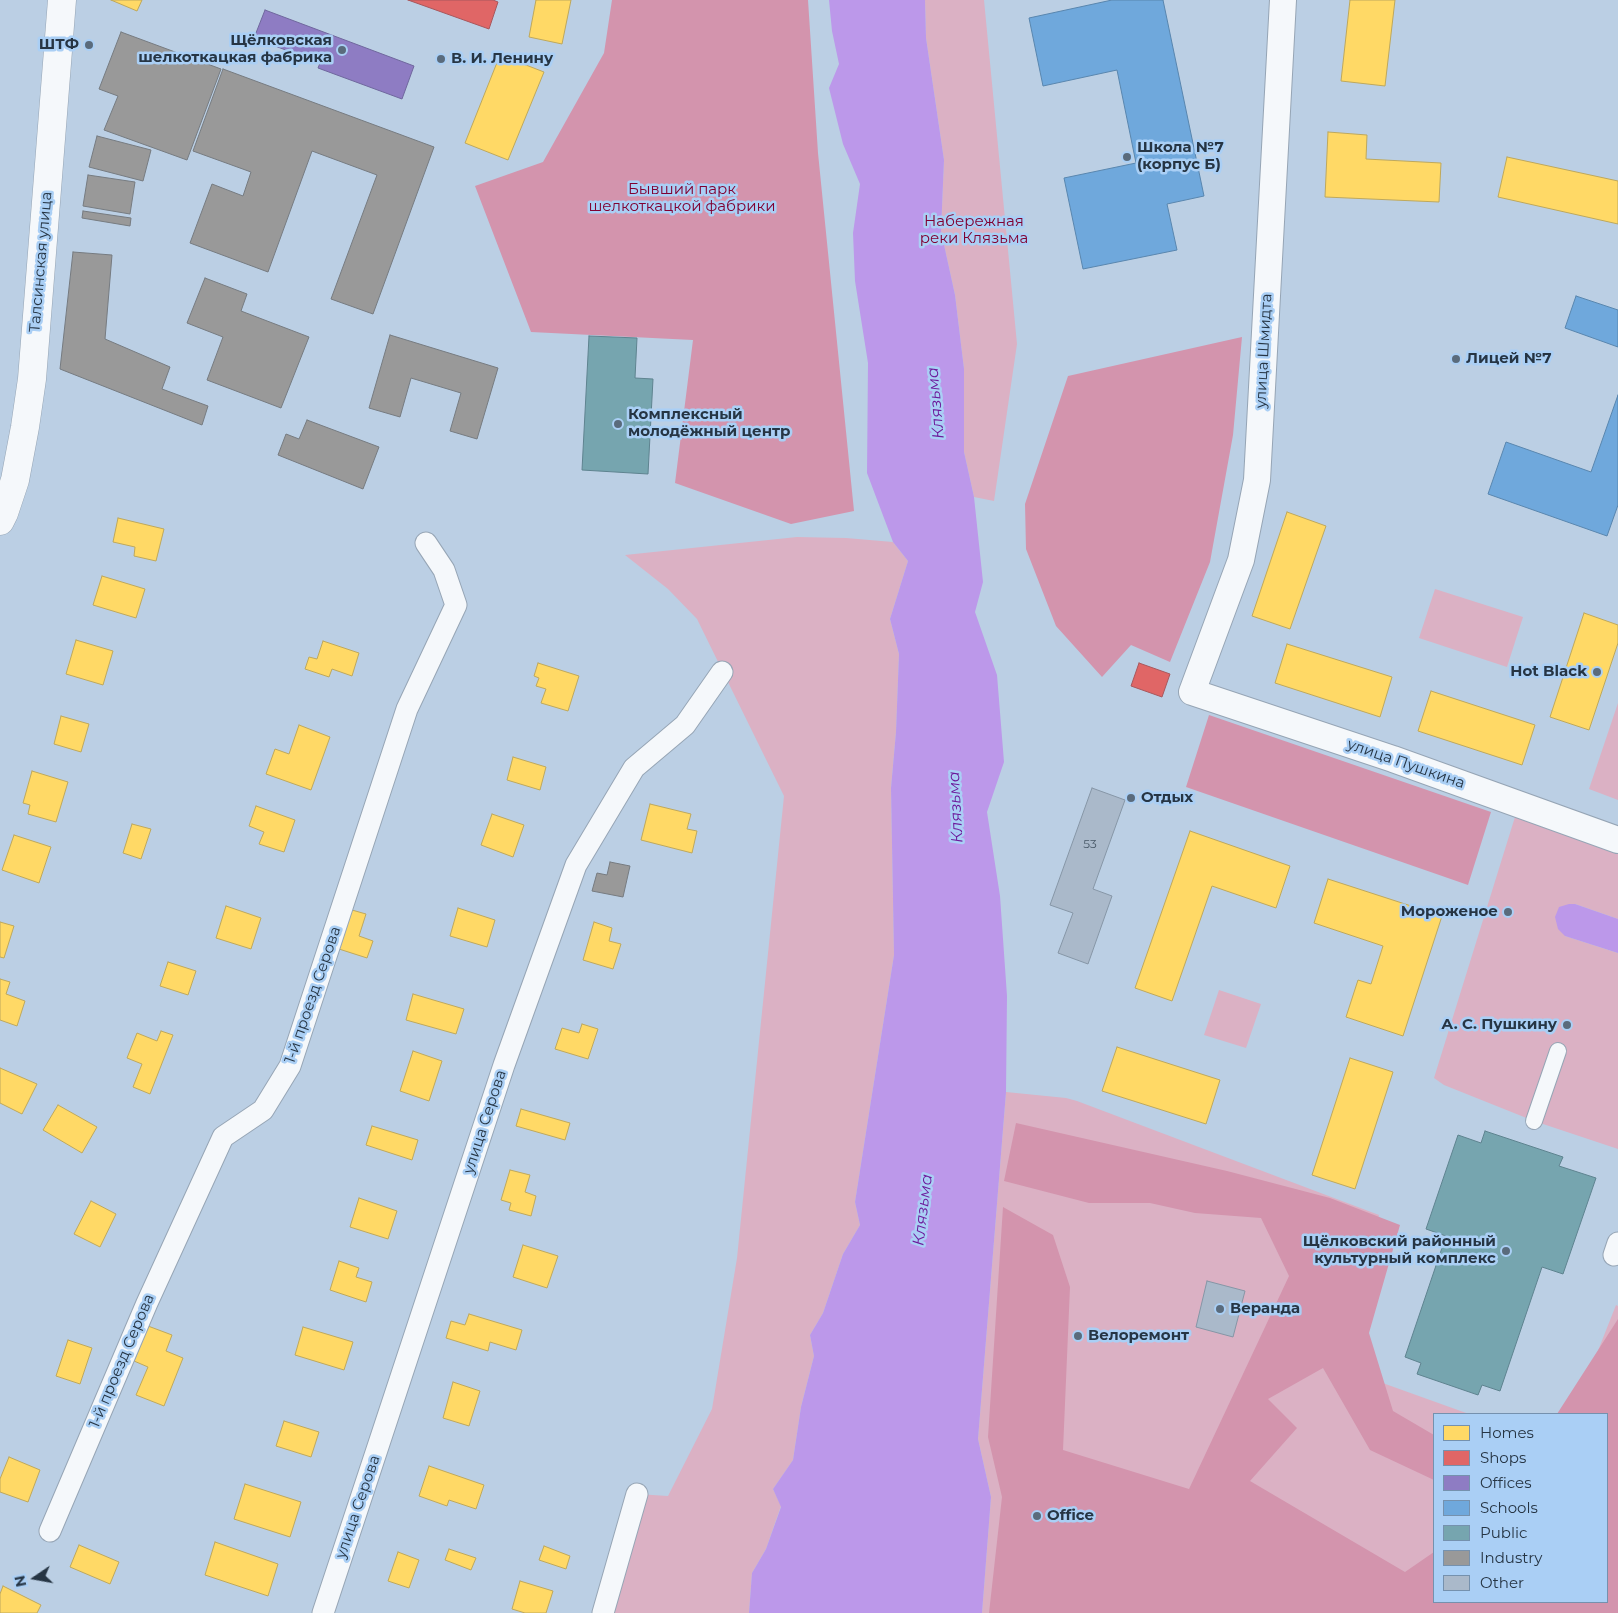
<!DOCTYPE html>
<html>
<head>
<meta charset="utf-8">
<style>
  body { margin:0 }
  #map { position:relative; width:1618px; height:1613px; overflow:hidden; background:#bbcfe4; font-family:Montserrat,sans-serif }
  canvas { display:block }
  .legend { position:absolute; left:1433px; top:1413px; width:175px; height:190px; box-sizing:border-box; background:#aacff5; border:1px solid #7591ae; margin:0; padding:6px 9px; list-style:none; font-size:15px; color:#263544 }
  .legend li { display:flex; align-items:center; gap:10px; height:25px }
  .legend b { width:25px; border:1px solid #7591ae }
  .north { position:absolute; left:10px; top:1553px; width:50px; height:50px; -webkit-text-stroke:4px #aacff5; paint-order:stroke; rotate:258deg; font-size:14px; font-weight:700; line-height:20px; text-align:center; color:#263544 }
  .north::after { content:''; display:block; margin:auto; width:18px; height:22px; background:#263544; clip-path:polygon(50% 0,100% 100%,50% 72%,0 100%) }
</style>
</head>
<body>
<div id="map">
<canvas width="1618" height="1613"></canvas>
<ul class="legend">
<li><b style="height:14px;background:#ffd966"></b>Homes</li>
<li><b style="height:14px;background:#e06666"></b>Shops</li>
<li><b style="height:14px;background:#8e7cc3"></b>Offices</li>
<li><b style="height:14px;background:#6fa8dc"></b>Schools</li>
<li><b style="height:14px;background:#76a5af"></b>Public</li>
<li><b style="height:14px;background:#999"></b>Industry</li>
<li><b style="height:14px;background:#aab9ca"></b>Other</li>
</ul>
<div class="north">N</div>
</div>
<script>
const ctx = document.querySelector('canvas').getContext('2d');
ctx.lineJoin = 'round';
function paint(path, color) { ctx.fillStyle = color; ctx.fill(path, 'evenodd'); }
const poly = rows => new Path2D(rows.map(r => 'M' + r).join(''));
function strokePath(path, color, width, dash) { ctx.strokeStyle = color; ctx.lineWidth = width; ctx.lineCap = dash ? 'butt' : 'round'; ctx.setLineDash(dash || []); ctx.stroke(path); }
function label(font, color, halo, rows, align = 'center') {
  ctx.font = font + ' Montserrat,sans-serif'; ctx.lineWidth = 5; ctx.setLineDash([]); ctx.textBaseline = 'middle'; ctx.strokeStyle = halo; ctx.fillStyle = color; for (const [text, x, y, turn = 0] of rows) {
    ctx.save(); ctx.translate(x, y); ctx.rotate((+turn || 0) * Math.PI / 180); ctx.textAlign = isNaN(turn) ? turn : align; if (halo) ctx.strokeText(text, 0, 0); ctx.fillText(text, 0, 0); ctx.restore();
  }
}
paint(poly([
  [925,0,984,0,1017,344,994,501,974,497,964,452,964,369,955,295,941,231,944,160,926,38],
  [797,537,846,538,893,542,908,561,890,619,899,654,896,732,891,788,894,955,855,1202,860,1225,843,1254,823,1313,810,1335,814,1356,801,1407,793,1460,773,1489,781,1506,766,1549,752,1573,749,1613,603,1613,637,1494,668,1496,712,1409,737,1258,784,796,697,619,668,589,625,555],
  [1435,589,1523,617,1507,667,1419,638],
  [1618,703,1618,800,1589,789],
  [1519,804,1618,840,1618,919,1575,904,1565,936,1618,953,1618,1149,1534,1121,1444,1085,1434,1078],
  [1219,990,1261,1004,1246,1048,1204,1035],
  [1006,1092,1066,1098,1077,1101,1379,1215,1376,1226,1352,1372,1469,1414,1434,1414,1434,1602,1607,1602,1607,1414,1573,1414,1616,1305,1618,1306,1618,1613,982,1613,991,1497,978,1439]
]), '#dbb1c4');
paint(poly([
  [612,0,808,0,818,153,854,511,791,524,675,483,693,340,531,332,475,186,543,162,604,53],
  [1242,337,1233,435,1210,562,1170,662,1131,645,1102,677,1056,626,1026,549,1025,504,1068,376],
  [1209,715,1491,812,1468,885,1186,787],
  [1016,1123,1227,1171,1330,1198,1400,1225,1369,1333,1393,1411,1434,1435,1434,1480,1370,1450,1323,1368,1268,1399,1297,1428,1250,1481,1405,1572,1434,1552,1434,1602,1607,1602,1607,1414,1557,1414,1618,1319,1618,1613,989,1613,1002,1497,988,1437,1003,1207,1053,1235,1070,1287,1063,1450,1189,1489,1289,1276,1261,1218,1195,1213,1150,1203,1089,1203,1004,1181]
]), '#d394ad');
paint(poly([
  [829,0,925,0,926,38,944,160,941,231,955,295,964,369,964,452,974,497,983,582,975,612,997,675,1004,762,987,812,1000,896,1007,996,1006,1092,978,1439,991,1497,982,1613,749,1613,752,1573,766,1549,781,1507,773,1489,793,1460,801,1407,814,1356,810,1335,823,1313,843,1254,860,1225,855,1202,894,955,891,788,896,732,899,654,890,619,908,561,893,542,867,473,868,363,855,281,853,233,860,184,843,144,829,88,839,64,832,31],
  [1569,904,1575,904,1618,919,1618,953,1565,936,1558,929,1555,917,1559,907]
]), '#bc98ea');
const homes = poly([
  [111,0,142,0,137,11,111,0],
  [536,0,571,0,562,44,529,37,536,0],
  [1350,0,1395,0,1385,86,1341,81,1350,0],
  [500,55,544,72,508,160,465,143,500,55],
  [1328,132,1367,135,1366,159,1441,163,1439,202,1325,197,1328,132],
  [1507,157,1618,181,1618,224,1498,197,1507,157],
  [1287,512,1326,526,1290,629,1252,616,1287,512],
  [118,518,164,529,156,561,134,556,135,547,113,542,118,518],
  [102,576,145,589,136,618,93,605,102,576],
  [1584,613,1618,625,1618,643,1589,730,1550,717,1584,613],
  [76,640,113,651,103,685,66,674,76,640],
  [323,641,359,653,352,676,332,669,329,677,305,669,309,657,317,659,323,641],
  [1287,644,1392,677,1380,717,1275,683,1287,644],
  [538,663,579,676,568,711,541,703,546,689,536,686,539,678,534,676,538,663],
  [1431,691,1535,725,1522,765,1418,731,1431,691],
  [61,716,89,724,81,752,54,744,61,716],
  [299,725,330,737,311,790,266,774,275,749,289,754,299,725],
  [513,757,546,767,540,790,507,780,513,757],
  [32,771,68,782,56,822,28,814,30,805,23,803,32,771],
  [650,804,691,814,687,829,697,831,692,853,641,840,650,804],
  [256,806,295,820,284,852,259,844,264,832,249,826,256,806],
  [492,814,524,825,513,857,481,845,492,814],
  [132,824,151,829,141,859,123,853,132,824],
  [1190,831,1290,866,1276,908,1212,886,1172,1001,1135,988,1190,831],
  [14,835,51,847,39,883,2,870,14,835],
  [1328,879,1442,916,1403,1036,1346,1017,1358,980,1371,984,1383,946,1314,923,1328,879],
  [226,906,261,918,251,949,216,938,226,906],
  [458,908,495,920,487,947,450,936,458,908],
  [352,910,366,914,359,936,373,941,367,958,339,949,352,910],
  [0,922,14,926,4,958,0,957,0,922],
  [594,922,612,928,609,941,621,944,613,969,583,960,594,922],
  [168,962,196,971,188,995,160,986,168,962],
  [0,979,10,982,6,994,25,1001,17,1026,0,1020,0,979],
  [413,994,464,1009,456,1034,406,1020,413,994],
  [582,1024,598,1029,588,1059,555,1049,562,1028,579,1033,582,1024],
  [161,1031,173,1035,150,1094,133,1087,142,1064,127,1058,137,1033,157,1041,161,1031],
  [1117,1047,1220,1080,1206,1124,1102,1091,1117,1047],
  [413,1051,442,1061,429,1101,400,1091,413,1051],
  [1350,1058,1393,1072,1355,1189,1312,1175,1350,1058],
  [0,1068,37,1084,22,1114,0,1103,0,1068],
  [58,1105,97,1127,82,1153,43,1130,58,1105],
  [521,1109,570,1123,565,1140,516,1126,521,1109],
  [372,1126,418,1140,412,1160,366,1145,372,1126],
  [510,1170,530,1175,525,1192,536,1196,531,1216,509,1210,511,1203,501,1200,510,1170],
  [359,1198,397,1211,388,1239,350,1227,359,1198],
  [91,1201,116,1214,100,1247,74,1234,91,1201],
  [523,1245,558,1256,547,1288,513,1277,523,1245],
  [339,1261,359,1268,356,1277,372,1282,366,1302,330,1290,339,1261],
  [469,1314,522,1330,516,1350,490,1342,488,1351,446,1338,451,1321,465,1325,469,1314],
  [148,1326,172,1335,166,1351,183,1358,164,1406,136,1395,148,1367,134,1361,148,1326],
  [303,1327,353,1342,344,1370,295,1355,303,1327],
  [68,1340,92,1348,80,1384,56,1376,68,1340],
  [453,1382,480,1391,469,1426,443,1418,453,1382],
  [284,1421,319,1432,311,1457,276,1446,284,1421],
  [9,1457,40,1470,28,1502,0,1492,0,1479,9,1457],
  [429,1466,484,1485,476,1509,449,1500,447,1506,419,1496,429,1466],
  [245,1484,301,1502,290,1537,234,1519,245,1484],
  [215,1542,278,1564,268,1596,205,1575,215,1542],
  [79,1545,119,1562,110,1584,70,1567,79,1545],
  [544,1546,570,1556,566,1569,539,1560,544,1546],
  [449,1549,476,1558,471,1570,445,1560,449,1549],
  [398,1552,419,1560,409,1588,388,1581,398,1552],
  [520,1581,553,1591,546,1613,525,1613,512,1609,520,1581],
  [3,1586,41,1605,37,1613,0,1613,0,1594,3,1586]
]);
paint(homes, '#ffd966');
strokePath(homes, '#bea85c', 1);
const shops = poly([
  [408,0,493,0,498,2,489,29,408,0],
  [1139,663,1170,674,1162,697,1131,686,1139,663]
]);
paint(shops, '#e06666');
strokePath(shops, '#a8575c', 1);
const offices = poly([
  [265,10,414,66,402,99,318,68,320,63,254,38,265,10]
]);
paint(offices, '#8e7cc3');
strokePath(offices, '#6f679d', 1);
const schools = poly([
  [1163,0,1204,196,1167,204,1177,250,1083,269,1064,178,1136,163,1117,70,1043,86,1029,18,1112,0,1163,0],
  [1576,296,1618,310,1618,347,1565,328,1576,296],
  [1618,395,1618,505,1607,536,1488,494,1506,442,1591,472,1618,395]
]);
paint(schools, '#6fa8dc');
strokePath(schools, '#5986ae', 1);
const public = poly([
  [589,336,637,338,635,378,653,379,648,474,582,470,589,336],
  [1485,1131,1563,1157,1559,1166,1596,1178,1563,1274,1542,1267,1500,1391,1482,1385,1478,1395,1417,1374,1421,1363,1405,1357,1446,1236,1426,1229,1458,1135,1481,1143,1485,1131]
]);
paint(public, '#76a5af');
strokePath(public, '#5e838f', 1);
const industry = poly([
  [121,32,221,69,187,160,104,130,118,96,99,89,121,32],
  [223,69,434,147,373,314,331,299,377,175,312,151,268,272,190,243,212,184,243,196,251,172,193,151,223,69],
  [97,136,151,150,143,181,89,167,97,136],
  [88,175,135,182,130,214,83,206,88,175],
  [83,211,131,218,130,226,82,218,83,211],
  [73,252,112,255,105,339,170,367,162,389,208,406,202,425,60,369,73,252],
  [205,278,247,294,241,311,309,337,281,408,207,380,223,337,187,323,205,278],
  [390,335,498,368,477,439,450,431,461,393,411,378,400,417,369,408,390,335],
  [307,420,379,447,363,489,278,455,286,434,299,439,307,420],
  [610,862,630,866,623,897,592,891,597,873,607,875,610,862]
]);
paint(industry, '#999');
strokePath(industry, '#767b80', 1);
const building = poly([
  [1092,788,1125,800,1093,889,1112,896,1088,964,1058,953,1073,913,1050,905,1092,788],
  [1207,1281,1245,1291,1233,1337,1196,1327,1207,1281]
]);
paint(building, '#aab9ca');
strokePath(building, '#8696a6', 1);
const pedestrian = poly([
  [1534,1121,1558,1051]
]);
const minor = poly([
  [1614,1255,1618,1243],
  [50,1531,147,1303,223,1137,263,1110,290,1066,407,709,456,605,444,570,426,543],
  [323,1613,504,1065,576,865,634,768,685,725,722,672],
  [603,1613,637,1494]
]);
const tertiary = poly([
  [1283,0,1257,480,1241,560,1192,692,1393,759,1618,840]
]);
const secondary = poly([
  [0,521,4,513,15,480,25,427,32,379,62,0]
]);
strokePath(pedestrian, '#96a5b5', 18);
strokePath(minor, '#96a5b5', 23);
strokePath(tertiary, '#96a5b5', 28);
strokePath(secondary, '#96a5b5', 29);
strokePath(pedestrian, '#f5f8fb', 16);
strokePath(minor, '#f5f8fb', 21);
strokePath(tertiary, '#f5f8fb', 26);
strokePath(secondary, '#f5f8fb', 28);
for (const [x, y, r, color] of [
  [89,45,5,"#5a6b7c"],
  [342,50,5,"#5a6b7c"],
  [441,59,5,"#5a6b7c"],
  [1127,157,5,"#5a6b7c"],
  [1456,359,5,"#5a6b7c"],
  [618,424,5,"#5a6b7c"],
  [1597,672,5,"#5a6b7c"],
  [1131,798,5,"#5a6b7c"],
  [1508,912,5,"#5a6b7c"],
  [1567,1025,5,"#5a6b7c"],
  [1506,1251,5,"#5a6b7c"],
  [1220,1309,5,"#5a6b7c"],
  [1078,1336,5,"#5a6b7c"],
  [1037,1516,5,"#5a6b7c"]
]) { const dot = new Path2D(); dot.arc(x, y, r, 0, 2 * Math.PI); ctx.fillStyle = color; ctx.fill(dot); strokePath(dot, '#aacff5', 2); }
label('12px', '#485867', null, [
  ["53",1090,844]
]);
label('bold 15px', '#263544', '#aacff5', [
  ["Щёлковская",332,41,"right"],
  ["шелкоткацкая фабрика",332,58,"right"],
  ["ШТФ",79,45,"right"],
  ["В. И. Ленину",451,59],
  ["Школа №7",1137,148],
  ["(корпус Б)",1137,165],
  ["Лицей №7",1466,359],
  ["Комплексный",628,415],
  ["молодёжный центр",628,432],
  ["Hot Black",1587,672,"right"],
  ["Отдых",1141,798],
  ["Мороженое",1498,912,"right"],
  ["А. С. Пушкину",1557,1025,"right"],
  ["Щёлковский районный",1496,1242,"right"],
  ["культурный комплекс",1496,1259,"right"],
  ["Веранда",1230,1309],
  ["Велоремонт",1088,1336],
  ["Office",1047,1516]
], 'left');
label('15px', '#800031', '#aacff5', [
  ["Бывший парк",682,190],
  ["шелкоткацкой фабрики",682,207],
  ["Набережная",974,222],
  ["реки Клязьма",974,239]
]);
label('15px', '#263544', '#aacff5', [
  ["Талсинская улица",41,262,-85],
  ["улица Шмидта",1264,351,-87],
  ["улица Пушкина",1406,764,19],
  ["1-й проезд Серова",313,995,-71],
  ["улица Серова",485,1122,-72],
  ["1-й проезд Серова",122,1361,-67],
  ["улица Серова",358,1507,-71]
]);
label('italic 16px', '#6d199b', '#aacff5', [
  ["Клязьма",936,403,-95],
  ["Клязьма",956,807,-93],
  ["Клязьма",923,1210,-83]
]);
</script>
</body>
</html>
